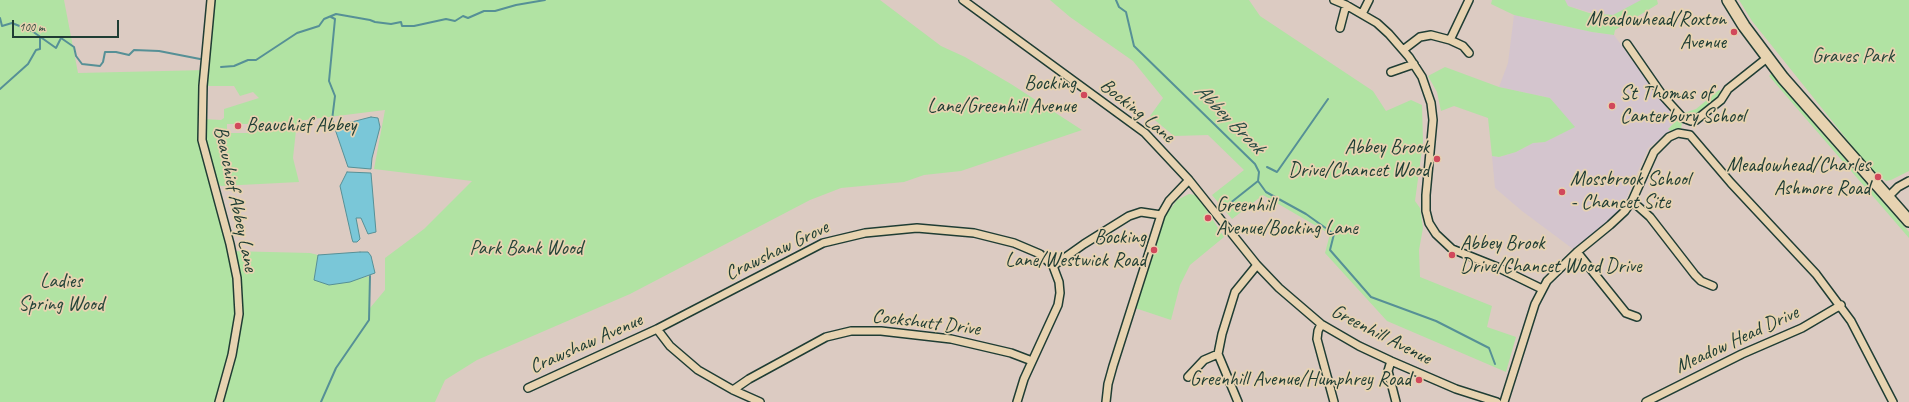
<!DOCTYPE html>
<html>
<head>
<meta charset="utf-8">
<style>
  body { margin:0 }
  #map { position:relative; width:1909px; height:402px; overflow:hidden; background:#dccbc2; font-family:Caveat,sans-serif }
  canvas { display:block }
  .scale { position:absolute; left:12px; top:20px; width:107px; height:18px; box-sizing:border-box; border:2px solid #1f3d34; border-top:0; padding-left:5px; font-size:12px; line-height:14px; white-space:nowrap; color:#1f3d34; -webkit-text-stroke:3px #e7d3b1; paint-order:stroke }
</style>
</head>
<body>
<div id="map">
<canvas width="1909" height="402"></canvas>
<div class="scale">100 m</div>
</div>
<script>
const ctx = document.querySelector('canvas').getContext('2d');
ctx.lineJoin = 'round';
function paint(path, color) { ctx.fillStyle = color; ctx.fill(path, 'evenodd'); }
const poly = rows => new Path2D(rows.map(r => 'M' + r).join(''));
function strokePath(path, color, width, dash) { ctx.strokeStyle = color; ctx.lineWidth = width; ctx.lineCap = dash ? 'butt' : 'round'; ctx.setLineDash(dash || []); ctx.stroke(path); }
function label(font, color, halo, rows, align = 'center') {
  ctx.font = font + ' Caveat,sans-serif'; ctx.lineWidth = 3.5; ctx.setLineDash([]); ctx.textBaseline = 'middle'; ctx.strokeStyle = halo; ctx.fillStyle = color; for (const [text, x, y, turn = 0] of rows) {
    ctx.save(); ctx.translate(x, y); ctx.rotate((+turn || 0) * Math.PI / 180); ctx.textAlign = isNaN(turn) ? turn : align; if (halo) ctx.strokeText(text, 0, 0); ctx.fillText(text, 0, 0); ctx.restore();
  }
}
paint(poly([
  [1565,0,1656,0,1613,27,1593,13,1568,6],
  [1514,15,1592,32,1614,35,1676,120,1668,129,1671,131,1648,148,1627,196,1617,214,1573,249,1522,211,1495,188,1492,156,1499,157,1516,152,1533,143,1545,142,1574,127,1550,98,1499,87,1508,63]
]), '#d4c5ce');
paint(poly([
  [0,0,64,0,78,73,207,70,214,0,880,0,941,46,965,57,1011,84,1082,130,961,171,924,175,904,182,841,188,810,200,630,294,477,360,445,380,435,402,0,402],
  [199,86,234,86,240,96,253,92,259,98,224,109,224,118,221,120,204,119,205,144,216,182,221,186,299,182,293,158,297,121,385,110,374,169,472,181,424,229,385,258,385,290,370,308,370,276,329,285,314,279,318,255,310,253,229,251,198,135],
  [227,124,249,124,249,133,227,133],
  [1050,0,1249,0,1260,16,1373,91,1386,111,1411,100,1422,105,1423,142,1415,201,1420,208,1423,228,1419,250,1420,277,1492,306,1487,327,1516,337,1506,372,1387,321,1325,253,1330,234,1263,195,1232,219,1212,195,1244,170,1208,135,1174,136,1150,116,1163,98,1133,61,1070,17],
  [1492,0,1565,0,1568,6,1589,13,1613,15,1641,0,1657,0,1658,4,1615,30,1614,35,1592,32,1514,15,1491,4],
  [1739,0,1909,0,1909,171,1891,180,1886,181,1869,167,1752,21],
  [1445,67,1499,87,1550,98,1575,127,1545,142,1533,143,1516,152,1499,157,1492,156,1488,118,1454,106,1441,111,1437,92,1428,76],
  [1772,73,1820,131,1896,217,1909,232,1909,238,1769,76],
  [1719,90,1722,92,1720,97,1692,118,1686,116,1682,122,1681,130,1671,131,1668,129,1684,113,1696,109],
  [1189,194,1195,195,1200,200,1224,237,1190,265,1180,285,1171,320,1135,308,1164,218,1177,200]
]), '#b1e3a3');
const water = poly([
  [371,117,378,118,380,127,372,158,371,169,348,167,335,129,340,125,371,117],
  [347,172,371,173,376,232,368,234,361,218,356,218,360,239,357,242,353,242,352,239,340,186,347,172],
  [360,252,368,252,371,256,375,273,350,282,329,285,314,280,318,255,360,252]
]);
paint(water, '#7ac7d8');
strokePath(water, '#569096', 1);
strokePath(poly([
  [1116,0,1119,7,1126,12,1134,46,1255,164,1259,172,1258,181,1266,192,1306,214,1334,234,1330,250,1371,297,1436,321,1489,348,1495,364],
  [331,17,335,19,329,81,335,96,332,120,335,129],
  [0,18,2,26,12,23,32,31,56,48,61,38,74,47,76,56,82,64,100,66,103,62,105,52,116,52,129,55,134,50,159,51,200,59],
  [221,67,234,66,248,60,256,60,297,33,319,26,324,19,336,14,370,20,375,22,391,24,401,22,402,26,414,26,446,19,455,21,463,16,468,18,484,11,495,11,516,5,545,0],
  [0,89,28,64,36,50,40,49,40,37],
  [1267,167,1277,172,1328,99],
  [1229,204,1258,181],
  [321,402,336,368,369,320,370,276]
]), '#569096', 2);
const minor = poly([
  [211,0,203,86,202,140,230,244,237,278,239,314,232,355,219,402],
  [963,0,1145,133,1189,180,1257,265,1279,288,1321,324,1359,346,1391,361,1456,389,1497,402],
  [1334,0,1346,5,1377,23,1389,34,1409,57,1422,77,1431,103,1433,120,1426,195,1426,211,1429,223,1436,234,1452,249,1497,267,1542,289],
  [1362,14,1369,0],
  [1340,28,1346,5],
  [1450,40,1469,0],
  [1627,44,1663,96,1683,118,1691,121,1696,120,1721,100,1728,89,1767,58],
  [1403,50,1420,37,1431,35,1450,40,1463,46,1469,53],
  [1391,72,1414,64],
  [1888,197,1898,187,1909,181],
  [1632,201,1650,217,1695,275,1701,281,1713,286],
  [1577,252,1626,313,1637,317],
  [1053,266,1084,244,1129,216,1141,212,1161,215],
  [1321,324,1318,331,1317,339,1334,402],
  [657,329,670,346,698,370,733,390,760,402],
  [1218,354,1238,402],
  [1391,361,1388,371,1396,402],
  [1188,377,1204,360,1218,354,1222,334,1235,292,1257,265],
  [528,388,657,329,823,243,865,233,917,228,974,233,1014,243,1040,254,1053,266,1059,282,1060,293,1058,305,1024,379,1017,402],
  [733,390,749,379,826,337,851,331,881,331,951,339,1011,353,1032,361],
  [1106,402,1108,384,1113,366,1161,215,1169,201,1189,180],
  [1504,402,1535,304,1547,281,1577,252,1610,225,1625,211,1632,201,1654,152,1669,137,1678,133,1690,135,1731,183,1816,274,1851,321,1893,402],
  [1646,402,1742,354,1802,328,1841,305]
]);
const highway = poly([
  [1728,0,1744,26,1783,78,1909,221]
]);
strokePath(minor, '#1f3d34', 10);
strokePath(highway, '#1f3d34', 14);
strokePath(minor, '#e7d3b1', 7);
strokePath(highway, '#e7d3b1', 11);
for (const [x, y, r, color] of [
  [1734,32,4,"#d1495b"],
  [1084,95,4,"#d1495b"],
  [1612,106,4,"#d1495b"],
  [238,126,4,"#d1495b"],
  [1437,159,4,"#d1495b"],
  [1878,177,4,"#d1495b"],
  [1562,192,4,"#d1495b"],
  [1208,218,4,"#d1495b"],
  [1154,250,4,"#d1495b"],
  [1452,255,4,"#d1495b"],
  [1419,380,4,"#d1495b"]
]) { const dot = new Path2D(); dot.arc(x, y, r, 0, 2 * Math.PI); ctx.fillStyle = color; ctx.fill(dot); strokePath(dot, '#e7d3b1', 1.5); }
label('20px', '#1f3d34', '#e7d3b1', [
  ["Meadowhead/Roxton",1726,20],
  ["Avenue",1726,43],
  ["Bocking",1076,84],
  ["Lane/Greenhill Avenue",1076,107],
  ["St Thomas of",1620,94,"left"],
  ["Canterbury School",1620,117,"left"],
  ["Beauchief Abbey",246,126,"left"],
  ["Abbey Brook",1429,148],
  ["Drive/Chancet Wood",1429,171],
  ["Meadowhead/Charles",1870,166],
  ["Ashmore Road",1870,189],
  ["Mossbrook School",1570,180,"left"],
  ["- Chancet Site",1570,203,"left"],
  ["Greenhill",1216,206,"left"],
  ["Avenue/Bocking Lane",1216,229,"left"],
  ["Bocking",1146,238],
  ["Lane/Westwick Road",1146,261],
  ["Abbey Brook",1460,244,"left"],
  ["Drive/Chancet Wood Drive",1460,267,"left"],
  ["Greenhill Avenue/Humphrey Road",1411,380]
], 'right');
label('20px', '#26453a', '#e7d3b1', [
  ["Graves Park",1853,57],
  ["Park Bank Wood",526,249],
  ["Ladies",61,282],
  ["Spring Wood",61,305]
]);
label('20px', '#1f3d34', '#e7d3b1', [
  ["Bocking Lane",1137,111,39],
  ["Beauchief Abbey Lane",235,199,78],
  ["Crawshaw Grove",777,251,-26],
  ["Cockshutt Drive",926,323,7],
  ["Greenhill Avenue",1381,335,27],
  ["Meadow Head Drive",1737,340,-25],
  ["Crawshaw Avenue",586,344,-24]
]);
label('italic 21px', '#284b44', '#e7d3b1', [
  ["Abbey Brook",1229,119,45]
]);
</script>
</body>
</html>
